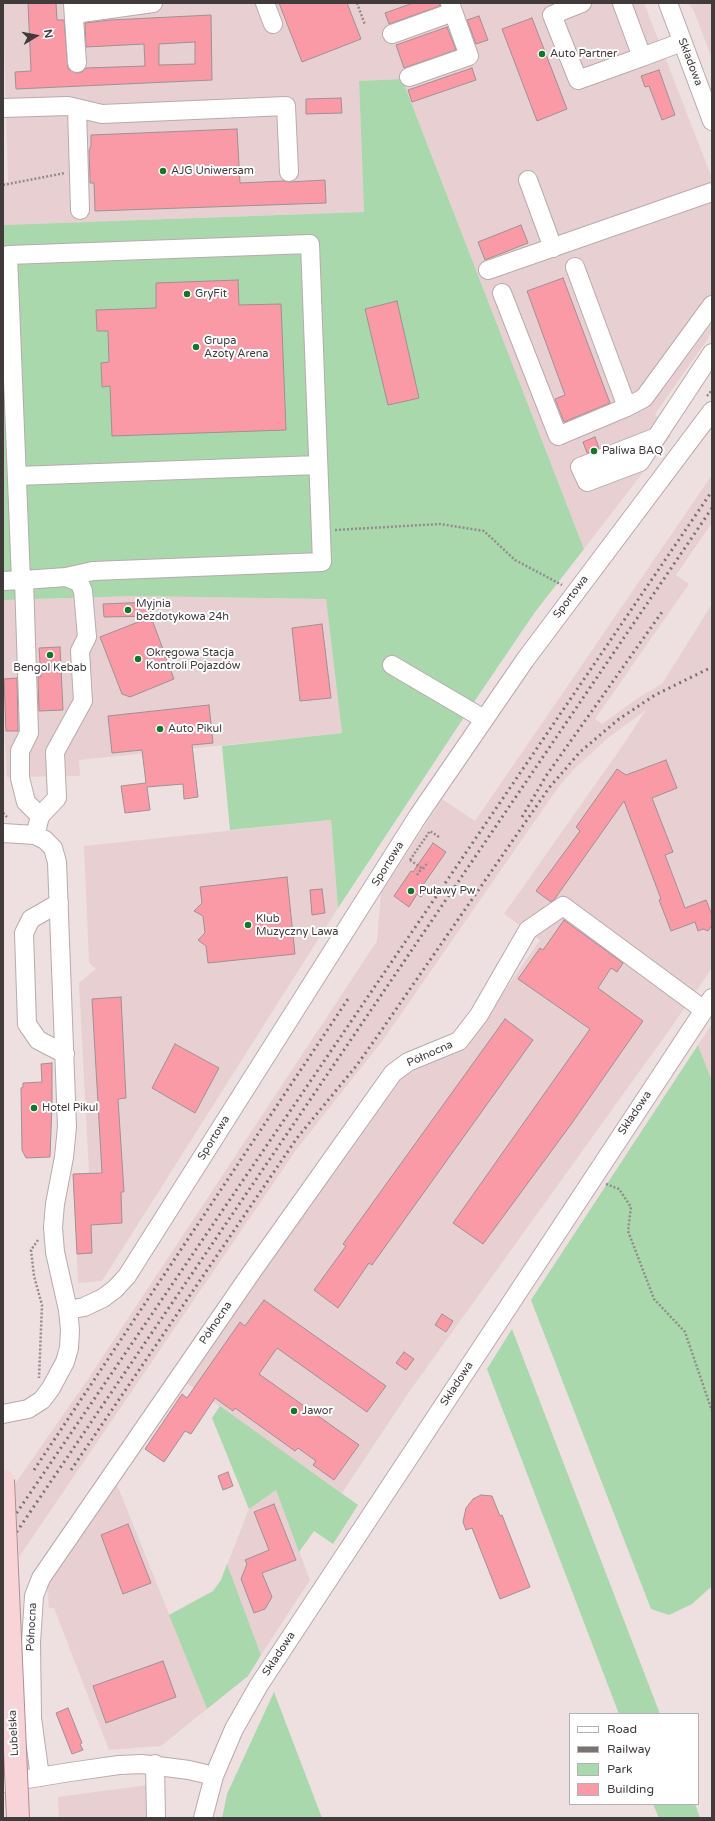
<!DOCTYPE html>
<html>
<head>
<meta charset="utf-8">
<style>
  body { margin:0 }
  #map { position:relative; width:715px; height:1821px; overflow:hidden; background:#eedfe0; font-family:"Varela Round",sans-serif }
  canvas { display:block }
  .frame { position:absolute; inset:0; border:4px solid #413b3c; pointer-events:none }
  .legend { position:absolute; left:569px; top:1713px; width:130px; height:92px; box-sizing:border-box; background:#fff; border:1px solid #b3b1b1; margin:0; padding:5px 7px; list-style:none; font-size:12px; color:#413b3c }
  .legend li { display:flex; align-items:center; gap:8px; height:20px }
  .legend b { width:20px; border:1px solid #b3b1b1 }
  .north { position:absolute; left:16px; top:16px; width:40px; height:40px; -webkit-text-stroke:3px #fff; paint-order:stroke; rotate:80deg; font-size:11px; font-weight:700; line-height:16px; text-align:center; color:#413b3c }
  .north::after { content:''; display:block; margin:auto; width:14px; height:18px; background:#413b3c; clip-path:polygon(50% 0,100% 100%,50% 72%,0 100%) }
</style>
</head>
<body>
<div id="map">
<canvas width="715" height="1821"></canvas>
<div class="frame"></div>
<ul class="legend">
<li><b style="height:5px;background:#fff"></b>Road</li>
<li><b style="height:5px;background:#7b7273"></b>Railway</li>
<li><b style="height:11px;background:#a9d8ac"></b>Park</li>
<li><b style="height:11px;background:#fa9aa6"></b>Building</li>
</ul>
<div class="north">N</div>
</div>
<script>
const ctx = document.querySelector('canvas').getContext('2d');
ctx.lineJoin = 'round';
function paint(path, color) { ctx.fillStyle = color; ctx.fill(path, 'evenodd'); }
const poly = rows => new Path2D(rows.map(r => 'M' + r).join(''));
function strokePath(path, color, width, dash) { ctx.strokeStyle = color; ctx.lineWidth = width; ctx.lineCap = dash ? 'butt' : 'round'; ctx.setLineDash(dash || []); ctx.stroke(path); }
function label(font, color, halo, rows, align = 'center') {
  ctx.font = font + ' "Varela Round",sans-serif'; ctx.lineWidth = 4; ctx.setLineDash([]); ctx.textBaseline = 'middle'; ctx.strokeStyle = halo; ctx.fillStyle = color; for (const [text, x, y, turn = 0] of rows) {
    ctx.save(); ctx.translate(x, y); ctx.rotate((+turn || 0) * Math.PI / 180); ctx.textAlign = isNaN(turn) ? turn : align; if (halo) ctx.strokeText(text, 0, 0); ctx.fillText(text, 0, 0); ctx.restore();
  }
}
paint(poly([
  [3,3,644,3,712,178,712,333,655,414,671,436,584,549,402,79,359,81,364,212,3,225,3,182,8,182],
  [688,3,712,3,712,59,694,11],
  [712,475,712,523,676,575,689,584,595,719,602,724,641,696,662,684,712,604,712,968,670,1029,409,1392,342,1493,185,1382,401,1077,467,1045,540,940,504,914,623,745,646,710,608,738,573,770,557,789,383,1040,296,1150,19,1557,15,1484,88,1379,377,941,381,893,442,799,475,821],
  [134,596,326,599,342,733,79,760,80,776,7,777,3,709,3,600],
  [331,820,338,908,102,1281,78,1283,73,1174,89,1173,79,983,96,969,89,963,84,846],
  [712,1024,712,1081,698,1045],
  [116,1482,207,1709,161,1746,109,1750,54,1608,49,1608,47,1582],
  [276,1490,310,1580,261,1655,227,1565,249,1509],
  [163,1783,165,1818,59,1818,58,1797]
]), '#e8d0d2');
paint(poly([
  [402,79,584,549,535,612,476,699,338,908,331,820,230,830,222,746,342,733,326,599,134,596,3,600,3,225,364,212,359,81],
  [698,1045,712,1081,712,1586,692,1604,669,1615,651,1609,531,1300],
  [512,1329,660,1714,619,1714,487,1369],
  [220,1406,358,1505,333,1544,314,1531,299,1552,276,1490,249,1509,212,1418],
  [227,1564,261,1655,248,1676,207,1709,169,1615,213,1591,221,1580],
  [274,1692,322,1818,222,1818,227,1794],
  [653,1804,695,1804,700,1818,659,1818]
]), '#a9d8ac');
const building = poly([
  [28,3,56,3,57,20,64,20,68,69,77,73,82,72,86,68,145,66,144,44,86,47,85,23,110,20,211,15,212,80,16,89,15,72,31,71,28,3],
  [195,42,195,64,159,65,159,44,195,42],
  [279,3,347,3,361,39,302,62,279,3],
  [413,3,440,3,440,6,389,24,385,13,413,3],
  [479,16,488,40,476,44,467,20,479,16],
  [532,18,567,109,537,121,502,29,532,18],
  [447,27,456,50,404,68,396,45,447,27],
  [472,68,476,80,412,102,408,90,472,68],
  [659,70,675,115,662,120,649,86,645,87,641,76,659,70],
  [341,98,342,113,306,114,306,99,341,98],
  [237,129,240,183,284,181,289,182,325,180,326,203,95,211,94,183,90,183,90,177,89,151,91,146,91,135,237,129],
  [521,225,528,243,485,260,478,242,521,225],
  [563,278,610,403,564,422,555,399,565,395,527,291,563,278],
  [238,280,239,305,281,304,286,430,112,436,110,386,102,387,101,363,109,362,108,331,97,331,96,310,156,308,156,283,238,280],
  [397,301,419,398,388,405,365,309,397,301],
  [595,437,599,448,587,453,583,442,595,437],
  [152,602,152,616,104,617,103,604,152,602],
  [151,617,174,679,130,697,122,694,100,637,151,617],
  [322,624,331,698,300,701,292,628,322,624],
  [60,647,63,710,39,711,38,677,41,677,39,648,60,647],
  [17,678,18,731,6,731,4,679,17,678],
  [209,705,213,743,192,745,198,797,184,799,183,784,147,787,150,810,125,813,121,786,146,783,142,750,112,753,108,716,209,705],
  [666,760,677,788,652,798,673,852,665,855,685,908,706,900,712,915,712,925,708,931,703,929,698,931,695,922,671,931,659,900,661,899,624,801,554,900,551,902,536,891,580,831,576,827,617,769,626,775,666,760],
  [433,843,446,852,423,885,427,888,421,897,417,894,409,907,394,896,411,871,413,872,433,843],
  [287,877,295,954,208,963,206,946,198,940,205,933,203,916,194,911,202,903,200,887,287,877],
  [322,889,325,913,312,915,310,890,322,889],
  [564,920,623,963,617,972,611,968,598,988,643,1021,572,1123,483,1244,453,1223,590,1029,518,979,540,948,543,950,564,920],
  [121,997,126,1098,118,1099,124,1192,121,1192,122,1223,91,1225,92,1253,77,1254,73,1174,102,1173,92,999,121,997],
  [505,1019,533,1040,372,1265,369,1263,338,1308,314,1290,346,1246,343,1244,505,1019],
  [175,1044,219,1068,195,1113,152,1088,175,1044],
  [52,1063,52,1104,50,1157,26,1158,22,1150,21,1088,23,1087,23,1083,42,1082,41,1064,52,1063],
  [264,1300,386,1386,367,1412,277,1348,259,1374,359,1445,334,1480,313,1465,316,1461,298,1448,295,1451,235,1408,233,1411,215,1398,191,1434,185,1431,164,1462,145,1449,182,1394,187,1398,240,1322,245,1326,264,1300],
  [442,1314,453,1321,446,1332,435,1325,442,1314],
  [404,1352,414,1359,406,1370,396,1363,404,1352],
  [228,1472,233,1486,223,1490,218,1476,228,1472],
  [481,1495,492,1496,500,1516,502,1515,530,1587,500,1599,472,1528,466,1530,463,1522,466,1508,473,1499,481,1495],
  [274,1504,296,1560,262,1573,272,1597,265,1609,254,1613,241,1579,247,1564,245,1560,269,1550,254,1512,274,1504],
  [128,1524,151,1583,123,1594,101,1535,128,1524],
  [163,1661,176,1697,106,1723,93,1686,163,1661],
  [68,1708,82,1743,80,1744,83,1750,72,1754,56,1713,68,1708]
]);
paint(building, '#fa9aa6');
strokePath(building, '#9f9192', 1);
const minor = poly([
  [265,3,273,24],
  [582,3,552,15,578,80,642,57,622,3],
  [668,3,712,121],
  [73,4,77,63],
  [74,14,153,3],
  [392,34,453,12],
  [642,57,682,42],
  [409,77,469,56,450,3],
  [3,108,68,106,102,114,286,106,289,172],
  [77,108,80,210],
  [528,180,553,248],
  [575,267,627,407],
  [488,270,712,192],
  [502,293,558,436,627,407,644,398,712,305],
  [654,438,580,467,587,482,640,462,712,353],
  [17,476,318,465],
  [24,580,29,733,20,751,20,778,26,802,40,816,37,828],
  [3,581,21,580,24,580,66,577,93,571,322,562,310,244,8,255,21,580],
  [392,665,484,719],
  [40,816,57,798,55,752,83,701,80,651,87,637,83,591,79,582,66,577],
  [3,833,35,835,45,840,53,848,57,862,67,1127,64,1157,55,1204,53,1227,55,1252,68,1310,70,1330,69,1348,65,1362,51,1388,42,1400,28,1409,3,1414],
  [59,903,31,919,24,933,27,1024,38,1040,65,1054],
  [68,1310,84,1307,103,1298,115,1289,127,1276,418,816,525,660,712,411],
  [155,1764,156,1818],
  [40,1777,32,1718,31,1643,34,1596,41,1578,251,1273,393,1073,408,1062,459,1041,479,1015,528,930,563,906,704,1010],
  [3,1783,70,1772,119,1765,142,1764,189,1770,214,1776],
  [203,1818,214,1776,234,1729,259,1685,712,998]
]);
strokePath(minor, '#b9aaac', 20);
strokePath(poly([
  [357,3,365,25],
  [3,185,65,173],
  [707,396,712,390],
  [335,530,440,524,484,531,515,560,562,585],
  [3,813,7,817],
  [410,860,430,831,439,837],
  [410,860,423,869,428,862],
  [417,875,422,868],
  [606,1184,619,1189,631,1207,628,1231,654,1299,685,1332,712,1411],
  [38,1240,31,1250,34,1276,42,1305,39,1378]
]), '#958b8c', 2.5, [2, 2]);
strokePath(minor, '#fff', 18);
strokePath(poly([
  [522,817,546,776,662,612],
  [34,1470,350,996],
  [71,1470,297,1138,357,1065,381,1031,549,788,580,752,619,719,655,695,712,667],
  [3,1533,712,491],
  [3,1552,712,508]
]), '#7b7273', 3, [2, 4]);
const majorBridge = poly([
  [3,1480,18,1818]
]);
strokePath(majorBridge, '#b48c90', 24, []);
strokePath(majorBridge, '#f7d4d7', 22);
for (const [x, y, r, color] of [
  [542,54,4,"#11782a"],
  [163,171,4,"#11782a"],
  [187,294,4,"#11782a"],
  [196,347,4,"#11782a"],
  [594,451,4,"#11782a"],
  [128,610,4,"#11782a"],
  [50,655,4,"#11782a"],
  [138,659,4,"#11782a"],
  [160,729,4,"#11782a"],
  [411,891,4,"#11782a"],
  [248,925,4,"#11782a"],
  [34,1108,4,"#11782a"],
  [294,1411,4,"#11782a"]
]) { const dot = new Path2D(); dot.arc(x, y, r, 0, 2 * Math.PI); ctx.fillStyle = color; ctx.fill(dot); strokePath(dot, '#fff', 1.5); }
label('11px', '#413b3c', '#fff', [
  ["Auto Partner",550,54],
  ["AJG Uniwersam",171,171],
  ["GryFit",195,294],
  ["Grupa",204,341],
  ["Azoty Arena",204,354],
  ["Paliwa BAQ",602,451],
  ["Myjnia",136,604],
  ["bezdotykowa 24h",136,617],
  ["Okręgowa Stacja",146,653],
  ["Kontroli Pojazdów",146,666],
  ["Bengol Kebab",50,668,"center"],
  ["Auto Pikul",168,729],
  ["Puławy Pw",419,891],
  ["Klub",256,919],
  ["Muzyczny Lawa",256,932],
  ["Hotel Pikul",42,1108],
  ["Jawor",302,1411]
], 'left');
label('11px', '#413b3c', '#fff', [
  ["Składowa",690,62,69],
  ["Sportowa",571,597,-53],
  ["Sportowa",388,864,-58],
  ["Północna",430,1054,-24],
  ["Składowa",635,1113,-56],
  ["Sportowa",214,1138,-58],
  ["Północna",216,1323,-56],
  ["Składowa",457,1384,-57],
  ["Północna",32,1627,-87],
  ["Składowa",279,1654,-57],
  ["Lubelska",14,1733,-93]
]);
</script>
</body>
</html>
